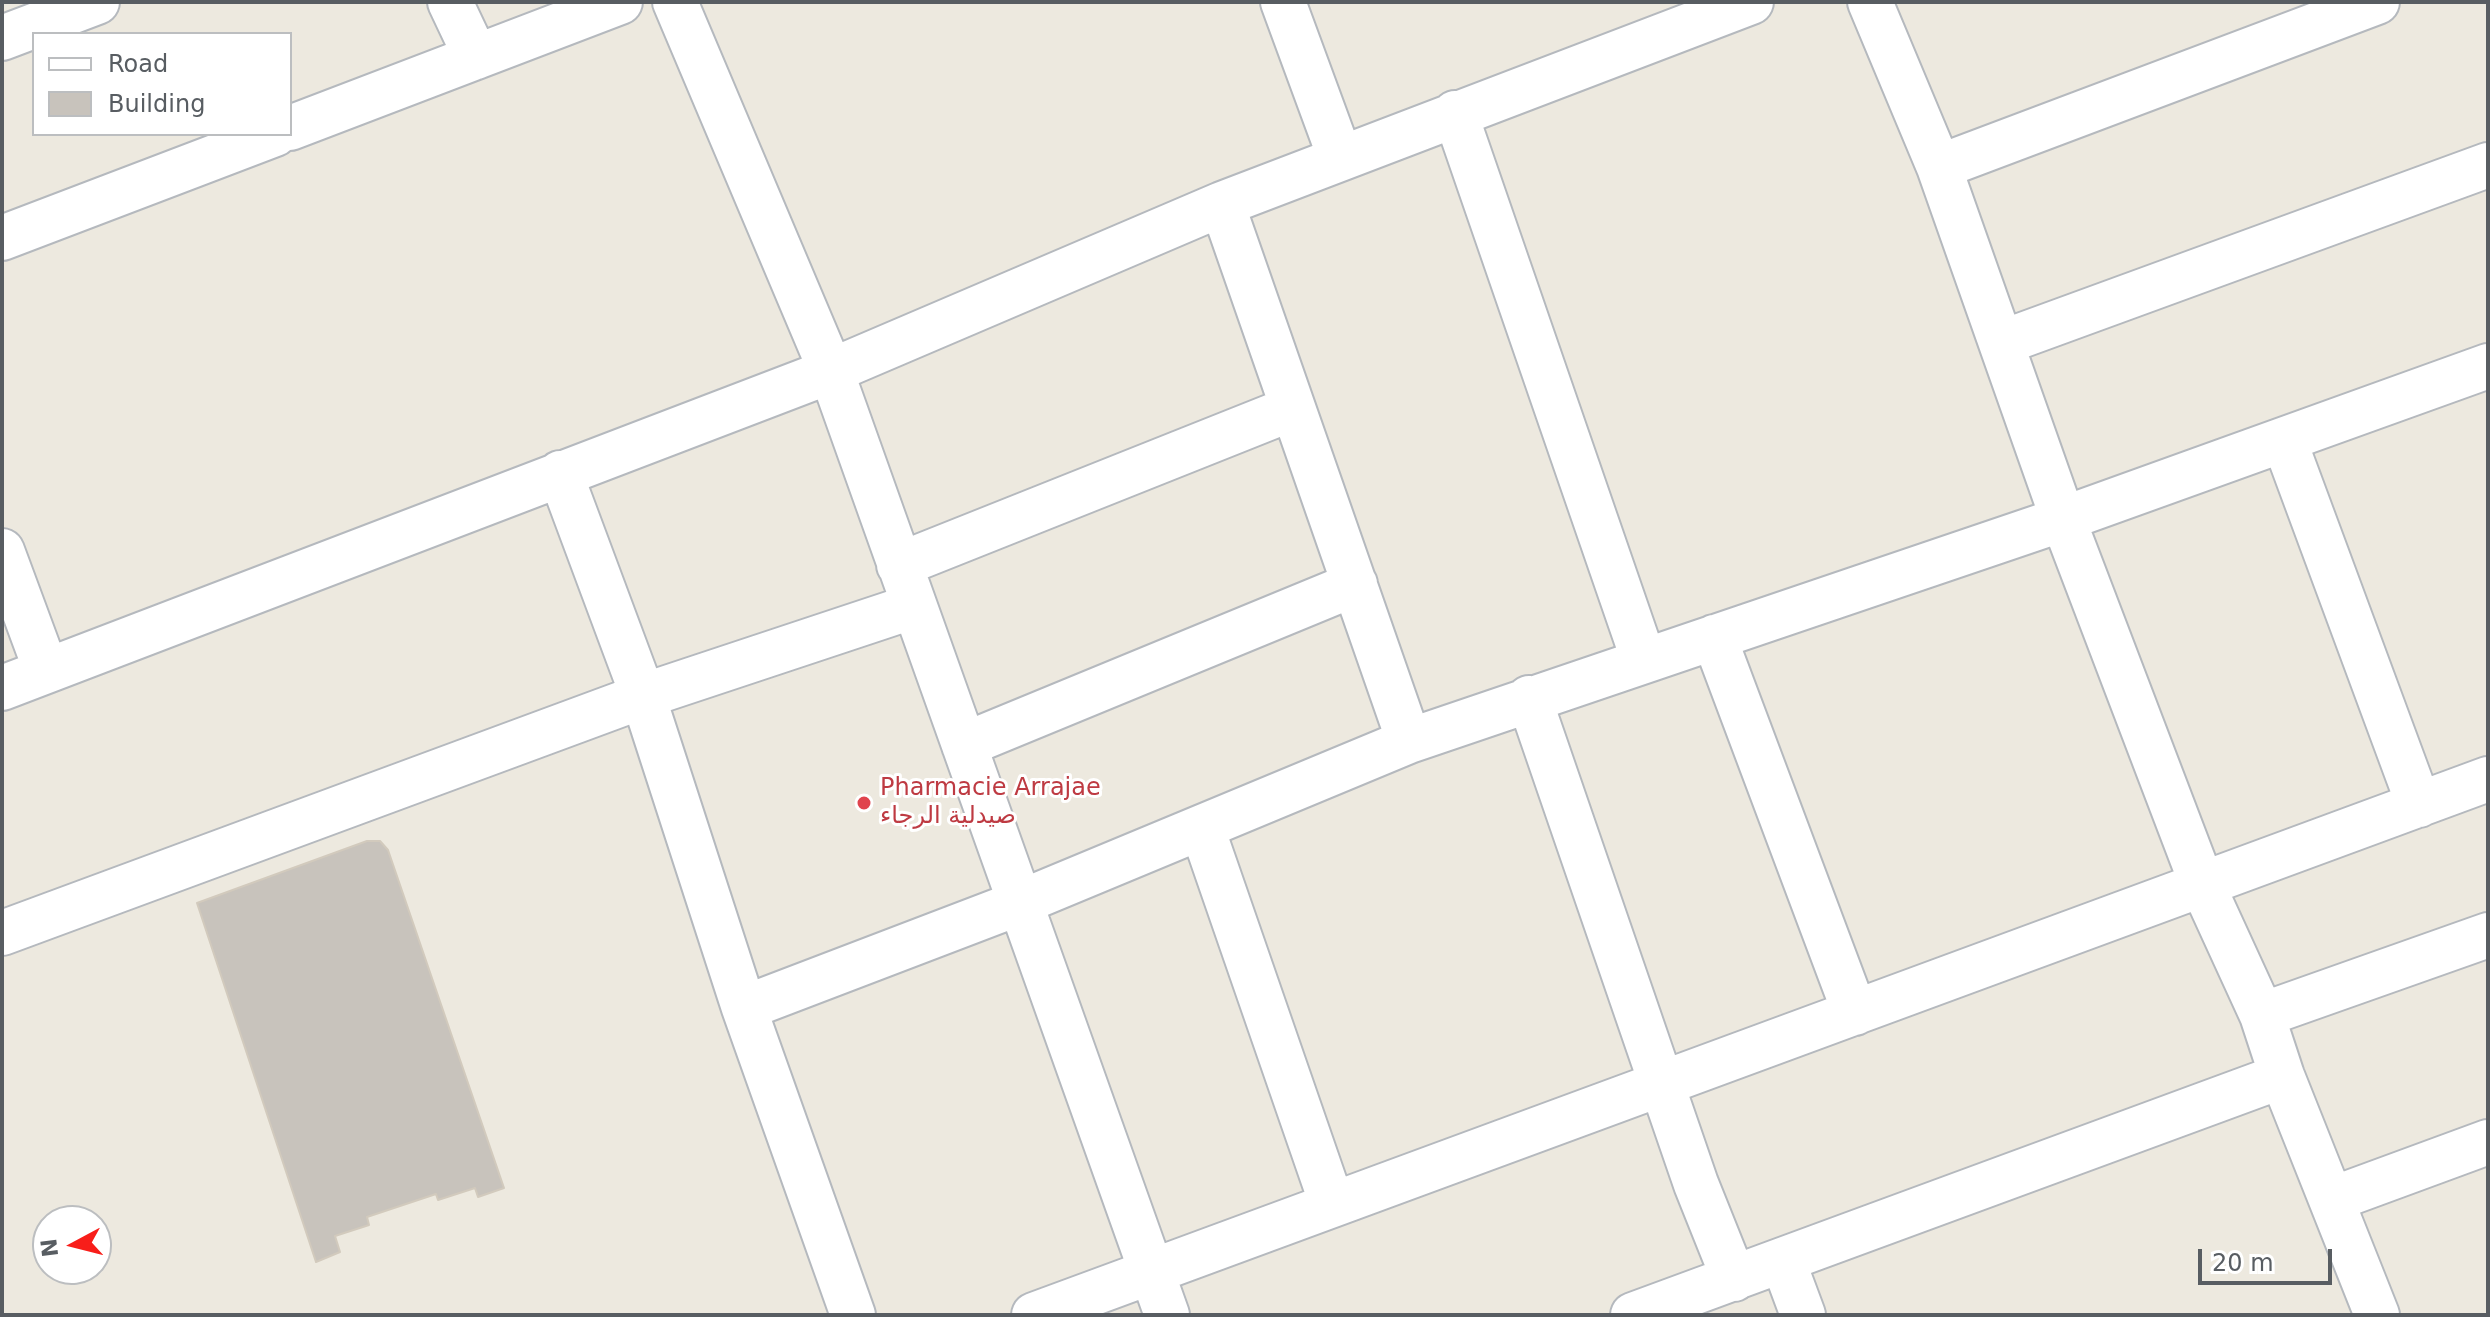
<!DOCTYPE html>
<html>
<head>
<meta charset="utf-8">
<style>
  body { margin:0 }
  #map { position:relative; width:2490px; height:1317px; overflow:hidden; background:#ede9df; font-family:"DejaVu Sans",sans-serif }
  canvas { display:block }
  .frame { position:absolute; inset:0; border:4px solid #585d62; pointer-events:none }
  .legend { position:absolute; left:32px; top:32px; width:260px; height:104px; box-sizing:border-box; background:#fff; border:2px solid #bcbec0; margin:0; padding:10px 14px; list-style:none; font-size:24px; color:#585d62 }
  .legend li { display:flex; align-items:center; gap:16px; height:40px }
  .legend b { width:40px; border:2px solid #bcbec0 }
  .north { position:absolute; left:32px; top:1205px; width:80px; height:80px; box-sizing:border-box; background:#fff; border:2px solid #bcbec0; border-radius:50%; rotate:263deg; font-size:22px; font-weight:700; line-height:32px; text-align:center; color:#585d62 }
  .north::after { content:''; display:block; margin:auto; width:28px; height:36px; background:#f81e1a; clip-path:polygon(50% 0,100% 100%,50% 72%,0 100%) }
  .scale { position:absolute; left:2198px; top:1249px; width:134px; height:36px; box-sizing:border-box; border:4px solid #585d62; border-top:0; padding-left:10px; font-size:24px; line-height:28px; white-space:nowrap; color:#585d62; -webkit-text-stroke:6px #fff; paint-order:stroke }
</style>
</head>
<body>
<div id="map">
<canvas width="2490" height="1317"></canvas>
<div class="frame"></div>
<ul class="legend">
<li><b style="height:10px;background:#fff"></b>Road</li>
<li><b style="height:22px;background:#c8c3bc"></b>Building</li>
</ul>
<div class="north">N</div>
<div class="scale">20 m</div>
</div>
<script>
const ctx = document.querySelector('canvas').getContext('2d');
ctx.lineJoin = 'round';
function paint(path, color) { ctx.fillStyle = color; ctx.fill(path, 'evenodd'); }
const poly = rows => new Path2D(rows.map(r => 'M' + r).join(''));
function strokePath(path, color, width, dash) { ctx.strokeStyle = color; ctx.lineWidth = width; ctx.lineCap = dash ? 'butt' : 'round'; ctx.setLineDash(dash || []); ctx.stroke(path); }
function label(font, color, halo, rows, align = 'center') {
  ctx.font = font + ' "DejaVu Sans","Noto Naskh Arabic",sans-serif'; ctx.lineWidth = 6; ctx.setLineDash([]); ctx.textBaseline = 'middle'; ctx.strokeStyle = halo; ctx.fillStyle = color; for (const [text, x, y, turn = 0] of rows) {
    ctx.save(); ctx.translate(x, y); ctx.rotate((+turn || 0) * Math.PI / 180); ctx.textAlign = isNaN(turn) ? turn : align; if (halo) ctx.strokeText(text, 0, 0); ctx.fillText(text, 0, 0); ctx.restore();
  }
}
const building = poly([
  [367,841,380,841,388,850,504,1188,478,1197,475,1188,438,1200,436,1194,367,1217,369,1225,335,1236,340,1252,316,1262,197,903,367,841]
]);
paint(building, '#c8c3bc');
strokePath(building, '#d2cabd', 2);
const minor = poly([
  [450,2,476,57],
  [675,2,831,371,1167,1315],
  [1283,2,1340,157],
  [1870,2,1939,167,2063,519,2202,884,2262,1015,2282,1076,2377,1315],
  [2,38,97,2],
  [1455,113,1644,661],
  [290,128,620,2],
  [1939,167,2377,2],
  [1222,204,1409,741],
  [2,238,275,134],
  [2001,343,2488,165],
  [2284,440,2419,805],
  [560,473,643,696,744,1008,853,1315],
  [2,551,46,670],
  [899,565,1293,408],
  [1714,637,1855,1013],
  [2,688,831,371,1222,204,1751,2],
  [1529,698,1696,1184,1734,1279],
  [964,745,1355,584],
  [1202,828,1332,1204],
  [2,933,643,696,914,606],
  [744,1008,1019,903,1409,741,2063,519,2488,366],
  [2262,1015,2488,935],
  [2333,1199,2488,1142],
  [1783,1261,1803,1315],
  [1034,1315,2488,779],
  [1633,1315,2282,1076]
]);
strokePath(minor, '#b5b9be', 48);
strokePath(minor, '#fff', 44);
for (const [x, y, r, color] of [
  [864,803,8,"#e0444e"]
]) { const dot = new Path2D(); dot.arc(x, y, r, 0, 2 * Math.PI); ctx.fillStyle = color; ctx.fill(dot); strokePath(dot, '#fff', 3); }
label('24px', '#be3a42', '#fff', [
  ["Pharmacie Arrajae",880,789],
  ["صيدلية الرجاء",880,817]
], 'left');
</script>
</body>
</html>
